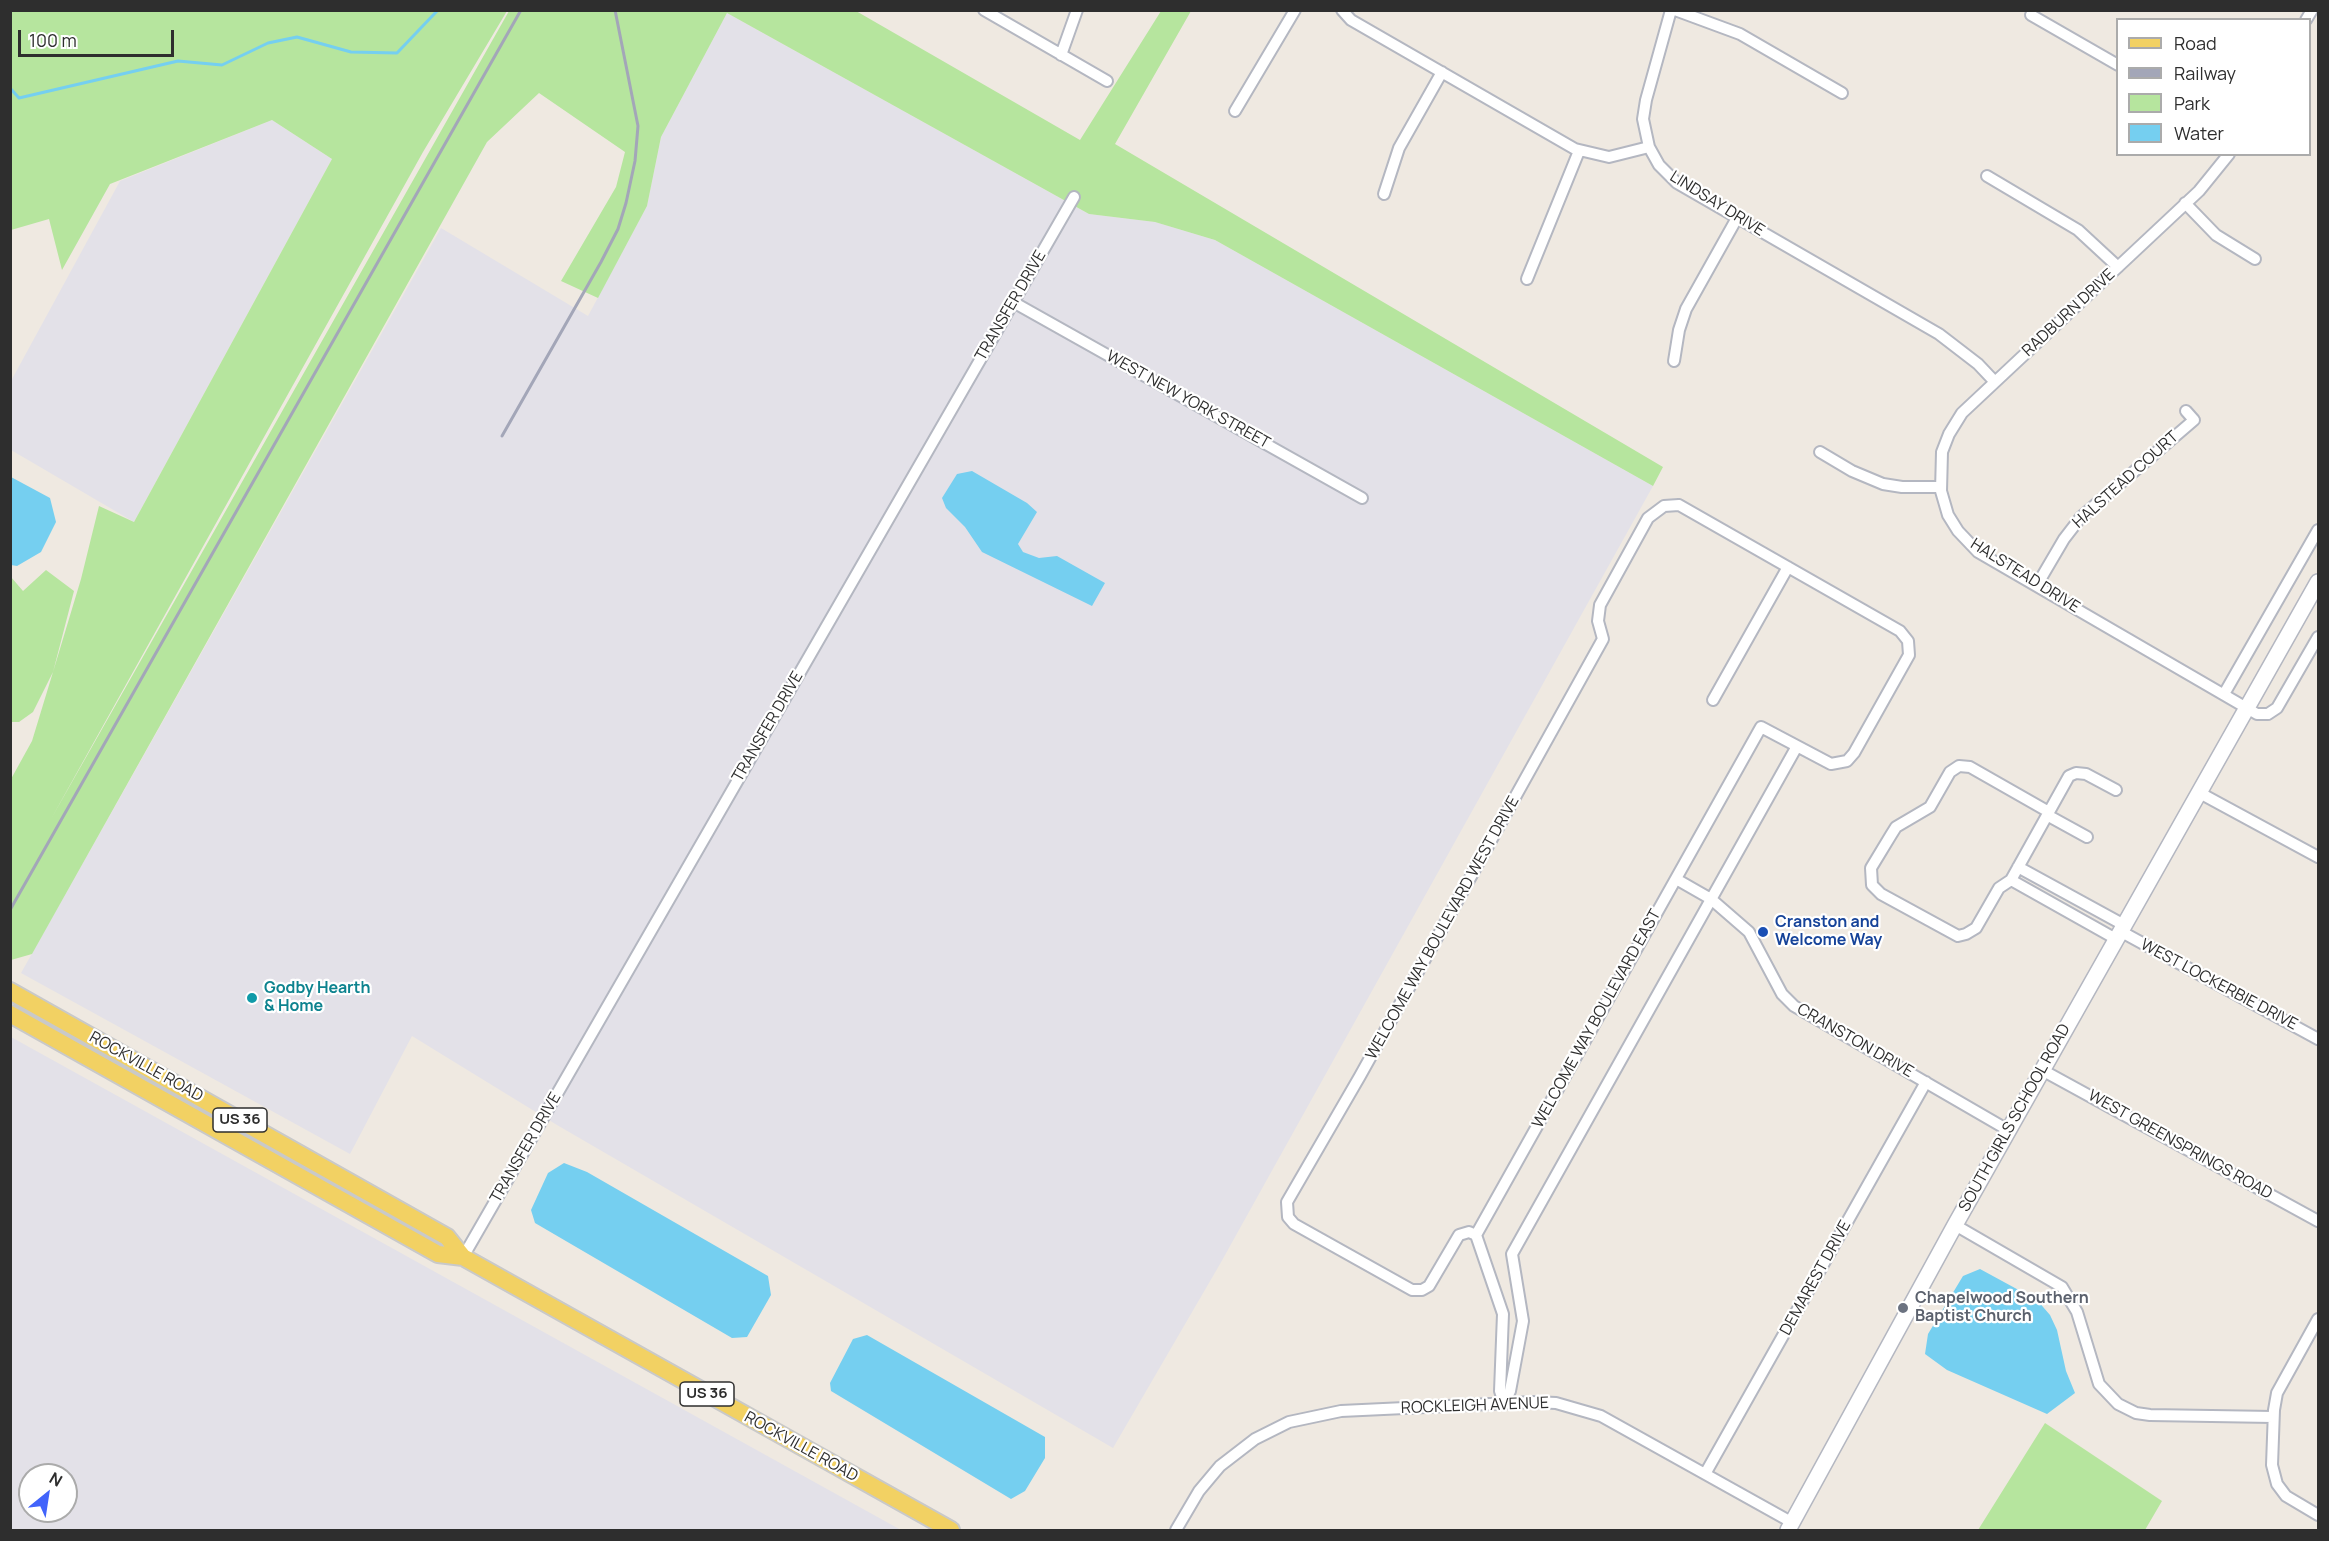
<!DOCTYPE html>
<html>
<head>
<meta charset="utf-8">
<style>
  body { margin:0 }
  #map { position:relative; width:2329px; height:1541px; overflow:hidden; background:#efe9e1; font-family:Manrope,sans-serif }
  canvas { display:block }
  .frame { position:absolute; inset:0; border:12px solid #2e2e2e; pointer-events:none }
  .legend { position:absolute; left:2116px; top:18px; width:195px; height:138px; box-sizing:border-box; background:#fff; border:2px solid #ababab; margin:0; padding:8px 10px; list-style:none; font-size:18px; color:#2e2e2e }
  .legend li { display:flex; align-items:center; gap:12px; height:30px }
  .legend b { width:30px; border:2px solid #ababab }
  .north { position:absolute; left:18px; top:1463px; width:60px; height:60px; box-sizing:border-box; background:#fff; border:2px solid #ababab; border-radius:50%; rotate:30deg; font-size:16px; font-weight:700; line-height:24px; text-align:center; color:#2e2e2e }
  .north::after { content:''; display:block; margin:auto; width:21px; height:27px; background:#4264fb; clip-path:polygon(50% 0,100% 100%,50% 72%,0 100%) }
  .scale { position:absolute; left:18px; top:30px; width:156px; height:27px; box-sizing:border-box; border:3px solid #2e2e2e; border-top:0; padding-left:8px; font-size:18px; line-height:21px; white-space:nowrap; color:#2e2e2e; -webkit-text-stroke:4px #fff; paint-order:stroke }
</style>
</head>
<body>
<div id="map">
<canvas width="2329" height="1541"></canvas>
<div class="frame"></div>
<ul class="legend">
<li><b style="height:8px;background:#f2d163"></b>Road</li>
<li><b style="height:8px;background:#a3a6b8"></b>Railway</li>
<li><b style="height:16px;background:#b6e59e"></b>Park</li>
<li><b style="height:16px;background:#75cff0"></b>Water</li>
</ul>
<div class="north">N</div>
<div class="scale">100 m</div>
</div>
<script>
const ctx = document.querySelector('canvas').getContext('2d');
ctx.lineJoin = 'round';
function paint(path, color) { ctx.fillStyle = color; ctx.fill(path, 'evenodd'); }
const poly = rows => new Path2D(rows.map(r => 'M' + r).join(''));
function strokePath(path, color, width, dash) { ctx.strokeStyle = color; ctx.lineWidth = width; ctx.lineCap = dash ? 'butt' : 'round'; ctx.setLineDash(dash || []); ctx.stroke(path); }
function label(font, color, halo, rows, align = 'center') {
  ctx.font = font + ' Manrope,sans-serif'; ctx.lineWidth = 4.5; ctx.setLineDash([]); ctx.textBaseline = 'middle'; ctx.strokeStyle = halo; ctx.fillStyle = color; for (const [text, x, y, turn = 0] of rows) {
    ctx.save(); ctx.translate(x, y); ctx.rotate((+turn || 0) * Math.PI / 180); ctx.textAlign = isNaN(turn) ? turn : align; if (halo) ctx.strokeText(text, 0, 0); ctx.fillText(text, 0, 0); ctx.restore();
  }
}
paint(poly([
  [727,13,1089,214,1155,222,1215,240,1653,486,1220,1264,1113,1448,557,1125,412,1036,350,1154,21,973,441,228,588,316,647,206,661,137],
  [272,120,332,159,134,522,11,450,11,381,120,181],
  [10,1037,11,1037,901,1530,11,1530],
  [30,1475,66,1475,66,1511,30,1511]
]), '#e3e1e8');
paint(poly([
  [10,11,507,11,423,152,51,819,509,11,856,11,1080,140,1161,11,1191,11,1115,144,1663,467,1653,486,1215,240,1155,222,1089,214,727,13,661,137,647,206,598,298,561,281,616,187,625,152,539,93,487,142,32,954,11,960,11,779,32,741,53,672,33,712,19,722,11,722,11,577,23,591,46,570,74,591,53,672,81,579,99,506,134,522,332,159,272,120,110,184,62,270,49,219,11,230],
  [2045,1423,2162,1501,2145,1530,1978,1530]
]), '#b6e59e');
paint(poly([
  [972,471,1027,503,1037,512,1018,544,1023,552,1039,558,1057,556,1105,583,1092,606,982,552,965,527,946,508,942,498,957,474],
  [11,477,50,498,56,522,41,552,17,566,11,565],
  [564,1163,587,1172,768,1276,771,1295,747,1337,732,1338,535,1223,531,1210,548,1173],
  [1980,1269,2037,1300,2050,1315,2057,1330,2066,1371,2075,1393,2047,1414,1947,1370,1925,1354,1928,1334,1963,1276],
  [867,1335,1045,1437,1045,1458,1025,1491,1011,1499,831,1391,830,1383,853,1339]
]), '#75cff0');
strokePath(poly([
  [10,88,19,98,178,61,222,65,268,43,297,37,351,52,397,53,438,10]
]), '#75cff0', 3);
const street = poly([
  [984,10,1107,81],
  [1342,10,1351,20,1575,149,1609,157,1649,147],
  [1671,10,1646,100,1643,119,1649,147,1659,165,1677,183,1939,334,1978,364,1995,382],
  [1675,10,1740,34,1842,93],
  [2031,15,2118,65],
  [2306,20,2312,10],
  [1061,55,1077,10],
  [1235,111,1295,10],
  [2229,154,2199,191,1962,413,1949,434,1942,452,1941,491,1948,515,1958,531,1978,552,2257,714,2268,714,2277,708,2318,637],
  [1987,176,2078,230,2118,267],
  [1384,194,1399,148,1442,72],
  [2185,203,2216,235,2255,259],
  [1527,279,1579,151],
  [1013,302,1362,498],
  [1674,361,1679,330,1686,309,1737,218],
  [1820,452,1852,471,1883,484,1902,487,1940,487],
  [1679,505,1900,631,1908,641,1909,655,1854,753,1847,761,1831,764,1761,727,1476,1235,1469,1232,1459,1235,1429,1286,1422,1290,1412,1290,1294,1224,1288,1217,1287,1202,1360,1076,1603,639,1598,621,1600,605,1648,518,1664,506,1679,505],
  [2037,585,2064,539,2081,517,2194,420,2186,411],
  [2224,694,2318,530],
  [1713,700,1788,567],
  [2198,792,2318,857],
  [2049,812,1970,767,1959,766,1950,772,1930,807,1896,827,1891,835,1871,868,1872,885,1881,894,1958,936,1966,934,1976,928,1999,888,2011,880,2069,776,2076,773,2086,774,2116,790],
  [2047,815,2087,837],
  [2018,867,2124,925],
  [1676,879,1711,899,1749,932,1782,994,1794,1006,2008,1130],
  [2011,880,2116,939],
  [2120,931,2318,1039],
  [2042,1070,2318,1221],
  [1955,1225,2062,1287,2077,1312,2099,1384,2118,1404,2136,1413,2150,1415,2273,1417],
  [1476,1235,1503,1314,1500,1391,1504,1403],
  [463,1257,1074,197],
  [2318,1319,2277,1393,2274,1410,2272,1465,2277,1484,2286,1496,2318,1515],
  [1504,1403,1510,1391,1523,1321,1512,1254,1796,748],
  [1705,1474,1926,1082],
  [1176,1530,1199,1491,1220,1466,1255,1439,1289,1422,1341,1411,1532,1402,1556,1403,1601,1416,1793,1523]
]);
const secondary = poly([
  [1788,1530,1955,1225,2318,582]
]);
const primary = poly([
  [10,991,447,1237,463,1257],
  [10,1014,438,1254,463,1257,951,1530]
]);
strokePath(street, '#b4b7c1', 14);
strokePath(secondary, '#b4b7c1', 18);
strokePath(primary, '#c9c9c9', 20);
strokePath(street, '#fff', 10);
strokePath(secondary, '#fff', 15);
strokePath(primary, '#f2d163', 16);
strokePath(poly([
  [502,436,601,262,618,229,626,203,635,161,638,126,615,10],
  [10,910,521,10]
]), '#a3a6b8', 3);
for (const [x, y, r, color] of [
  [1763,932,6,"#1a4fb4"],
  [252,998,6,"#0f9aa8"],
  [1903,1308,6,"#6b7280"]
]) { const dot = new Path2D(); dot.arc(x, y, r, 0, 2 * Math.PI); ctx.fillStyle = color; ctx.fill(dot); strokePath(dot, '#fff', 2); }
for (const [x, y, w] of [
  [240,1120,54],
  [707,1394,54]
]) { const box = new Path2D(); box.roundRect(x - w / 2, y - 12, w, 24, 4.5); ctx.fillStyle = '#fff'; ctx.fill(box); strokePath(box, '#2e2e2e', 1.5); }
label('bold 15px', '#2e2e2e', null, [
  ["US 36",240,1120],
  ["US 36",707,1394]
]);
label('16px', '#2e2e2e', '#fff', [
  ["LINDSAY DRIVE",1717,204,32],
  ["TRANSFER DRIVE",1011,306,-60],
  ["RADBURN DRIVE",2069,313,-43],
  ["WEST NEW YORK STREET",1188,400,29],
  ["HALSTEAD COURT",2126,480,-42],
  ["HALSTEAD DRIVE",2025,576,32],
  ["TRANSFER DRIVE",768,727,-60],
  ["WELCOME WAY BOULEVARD WEST DRIVE",1443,928,-61],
  ["WEST LOCKERBIE DRIVE",2219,985,28],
  ["WELCOME WAY BOULEVARD EAST",1597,1019,-61],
  ["CRANSTON DRIVE",1855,1041,30],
  ["ROCKVILLE ROAD",146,1067,29],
  ["SOUTH GIRLS SCHOOL ROAD",2015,1118,-61],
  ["WEST GREENSPRINGS ROAD",2180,1145,29],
  ["TRANSFER DRIVE",526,1148,-60],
  ["DEMAREST DRIVE",1816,1278,-61],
  ["ROCKLEIGH AVENUE",1475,1406,-2],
  ["ROCKVILLE ROAD",801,1447,29]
]);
label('bold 16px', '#164399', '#fff', [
  ["Cranston and",1775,923],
  ["Welcome Way",1775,941]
], 'left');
label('bold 16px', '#0d838f', '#fff', [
  ["Godby Hearth",264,989],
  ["& Home",264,1007]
], 'left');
label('bold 16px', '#5b616d', '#fff', [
  ["Chapelwood Southern",1915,1299],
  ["Baptist Church",1915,1317]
], 'left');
</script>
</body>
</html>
